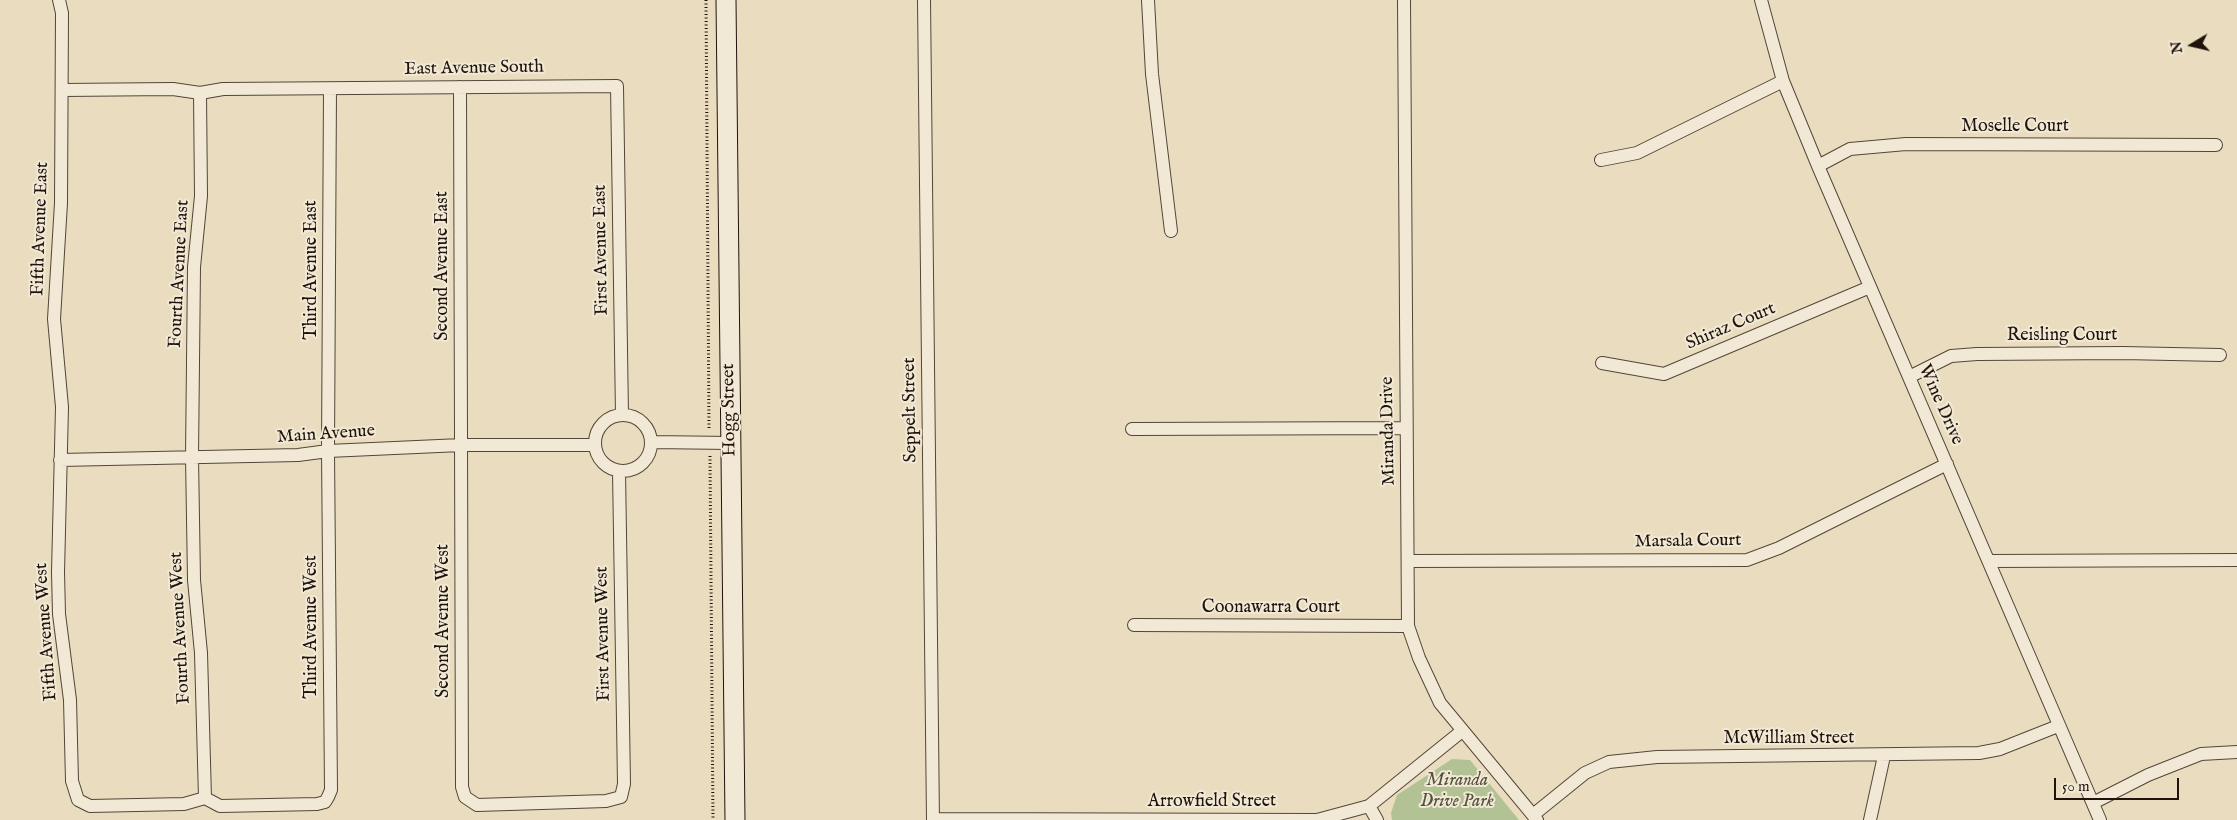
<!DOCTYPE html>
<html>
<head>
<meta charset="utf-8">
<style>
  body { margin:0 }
  #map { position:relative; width:2237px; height:820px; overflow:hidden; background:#eaddbf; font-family:"IM FELL English",serif }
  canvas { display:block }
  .north { position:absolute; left:2167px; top:20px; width:50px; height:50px; -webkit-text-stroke:4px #f1e9d5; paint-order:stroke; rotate:261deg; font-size:14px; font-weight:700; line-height:20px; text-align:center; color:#20130c }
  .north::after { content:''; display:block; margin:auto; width:18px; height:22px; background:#20130c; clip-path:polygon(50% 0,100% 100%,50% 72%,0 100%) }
  .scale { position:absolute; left:2054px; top:778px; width:125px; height:22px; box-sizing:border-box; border:2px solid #20130c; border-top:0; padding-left:6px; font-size:15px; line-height:18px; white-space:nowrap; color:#20130c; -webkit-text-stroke:4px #f1e9d5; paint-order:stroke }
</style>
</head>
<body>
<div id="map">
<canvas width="2237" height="820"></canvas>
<div class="north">N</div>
<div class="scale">50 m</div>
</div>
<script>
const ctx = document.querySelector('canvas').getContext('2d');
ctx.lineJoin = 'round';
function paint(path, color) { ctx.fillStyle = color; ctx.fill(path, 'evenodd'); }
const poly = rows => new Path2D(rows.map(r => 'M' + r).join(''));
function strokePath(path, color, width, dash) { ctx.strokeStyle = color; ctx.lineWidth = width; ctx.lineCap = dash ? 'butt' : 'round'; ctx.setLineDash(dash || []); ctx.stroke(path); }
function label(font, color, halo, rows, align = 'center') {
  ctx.font = font + ' "IM FELL English",serif'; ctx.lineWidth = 4; ctx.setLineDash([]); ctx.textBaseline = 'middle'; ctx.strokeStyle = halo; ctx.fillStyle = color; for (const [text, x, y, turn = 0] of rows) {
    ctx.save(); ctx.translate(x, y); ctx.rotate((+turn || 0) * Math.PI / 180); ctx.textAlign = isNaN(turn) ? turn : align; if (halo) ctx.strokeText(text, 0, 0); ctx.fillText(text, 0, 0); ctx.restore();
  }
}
paint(poly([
  [1452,759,1470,760,1519,820,1392,820,1391,813,1397,795]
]), '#b3c295');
const street = poly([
  [59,0,62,13,61,203,54,319,62,407,58,572,59,614,70,700,72,781,78,800,90,806,184,804,205,798,220,806,317,804,325,802,328,797,331,790,328,451,330,89],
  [924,0,933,820],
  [1148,0,1152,74,1171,231],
  [1404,0,1408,626,1419,658,1440,703,1537,820],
  [1761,0,1783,81,1818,166,2100,820],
  [460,87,462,787,465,797,477,805,606,801,621,797,624,784,619,471],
  [62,90,173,89,200,93,223,89,617,86,622,415],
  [200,93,201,196,194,267,192,457,194,580,201,653,205,798],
  [1601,160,1637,153,1783,81],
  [1818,166,1850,149,1906,144,2216,145],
  [1602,363,1664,374,1870,287],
  [1909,377,1951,356,1977,354,2123,353,2220,355],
  '595 443a28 28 0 1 1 56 0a28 28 0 1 1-56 0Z',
  [1132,429,1405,428],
  [651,442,731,443],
  [60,460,298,455,328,451,461,445,595,445],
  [1409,561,1747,560,1779,548,1947,464],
  [1989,561,2237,560],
  [1134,625,1408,626],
  [2093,803,2148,775,2201,754,2237,752],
  [1369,806,1377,820],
  [1533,815,1585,773,1609,762,1657,757,1979,753,2000,749,2058,726],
  [933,819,1317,820,1369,806,1462,731],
  [1870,820,1884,756]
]);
const secondary = poly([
  [726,0,735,820]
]);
strokePath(street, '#524639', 14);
strokePath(secondary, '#20130c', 21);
strokePath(poly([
  [706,0,709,429],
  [710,456,713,820]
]), '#20130c', 3, [1, 2.5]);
strokePath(street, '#f1e9d5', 12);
strokePath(secondary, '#f1e9d5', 19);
label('18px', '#20130c', '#f1e9d5', [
  ["East Avenue South",474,69,-1],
  ["Moselle Court",2015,127],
  ["Fifth Avenue East",41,229,-88],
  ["First Avenue East",602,250,-91],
  ["Second Avenue East",443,266,-90],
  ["Third Avenue East",312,270,-90],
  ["Fourth Avenue East",180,274,-87],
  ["Shiraz Court",1731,327,-23],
  ["Reisling Court",2062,336],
  ["Wine Drive",1940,405,66],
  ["Hogg Street",730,410,-91],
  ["Seppelt Street",911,410,-91],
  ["Miranda Drive",1389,431,-91],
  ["Main Avenue",326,435,-4],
  ["Marsala Court",1688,542,-1],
  ["Coonawarra Court",1271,608],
  ["Second Avenue West",444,621,-90],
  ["Third Avenue West",312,627,-90],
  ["Fourth Avenue West",181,628,-93],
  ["Fifth Avenue West",47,632,-94],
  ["First Avenue West",604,634,-91],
  ["McWilliam Street",1789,739],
  ["Arrowfield Street",1212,802]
]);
label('italic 18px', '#53503c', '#f1e9d5', [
  ["Miranda",1457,781],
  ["Drive Park",1457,802]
]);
</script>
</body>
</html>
